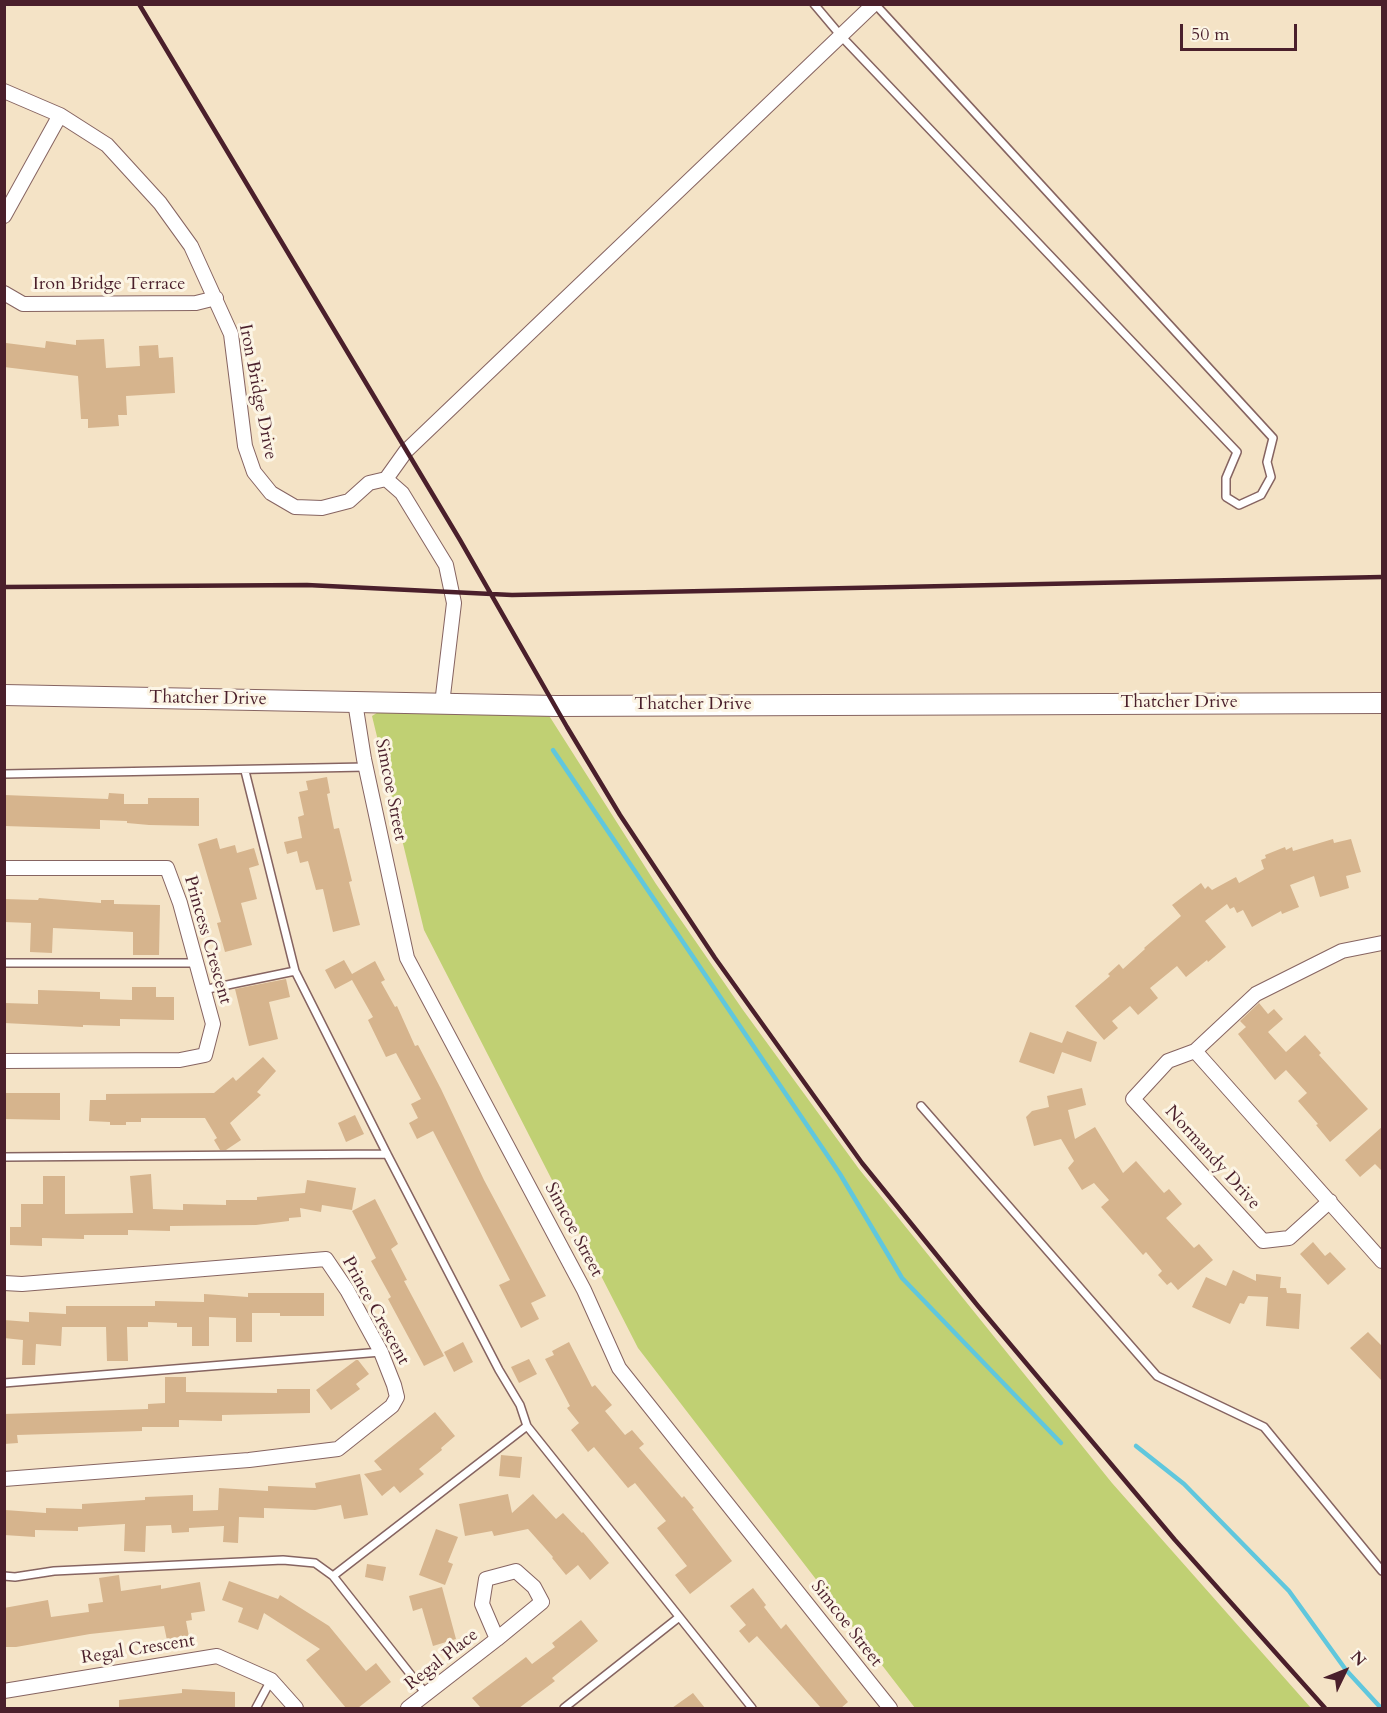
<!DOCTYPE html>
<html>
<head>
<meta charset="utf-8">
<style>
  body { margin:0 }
  #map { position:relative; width:1387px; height:1713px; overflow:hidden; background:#f4e3c6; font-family:Cardo,serif }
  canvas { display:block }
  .frame { position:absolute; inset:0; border:6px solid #4a1f2b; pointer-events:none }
  .north { position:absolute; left:1315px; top:1641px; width:60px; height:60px; -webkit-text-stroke:4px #fcf5e5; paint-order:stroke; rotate:47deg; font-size:16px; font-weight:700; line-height:24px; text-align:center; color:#4a1f2b }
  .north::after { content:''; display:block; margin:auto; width:21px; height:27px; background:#4a1f2b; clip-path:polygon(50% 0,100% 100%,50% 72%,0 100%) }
  .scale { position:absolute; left:1180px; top:24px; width:117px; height:27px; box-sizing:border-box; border:3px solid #4a1f2b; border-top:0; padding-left:8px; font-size:18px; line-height:21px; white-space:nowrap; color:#4a1f2b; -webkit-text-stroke:4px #fcf5e5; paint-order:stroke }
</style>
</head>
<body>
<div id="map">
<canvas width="1387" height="1713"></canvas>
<div class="frame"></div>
<div class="north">N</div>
<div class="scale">50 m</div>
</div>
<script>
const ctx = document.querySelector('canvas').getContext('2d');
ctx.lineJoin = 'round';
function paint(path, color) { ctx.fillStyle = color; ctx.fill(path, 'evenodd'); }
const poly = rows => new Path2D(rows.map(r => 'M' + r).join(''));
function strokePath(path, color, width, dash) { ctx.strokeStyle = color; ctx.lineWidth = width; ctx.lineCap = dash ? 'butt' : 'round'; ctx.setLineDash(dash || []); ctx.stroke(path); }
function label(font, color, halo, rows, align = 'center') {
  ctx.font = font + ' Cardo,serif'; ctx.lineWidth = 6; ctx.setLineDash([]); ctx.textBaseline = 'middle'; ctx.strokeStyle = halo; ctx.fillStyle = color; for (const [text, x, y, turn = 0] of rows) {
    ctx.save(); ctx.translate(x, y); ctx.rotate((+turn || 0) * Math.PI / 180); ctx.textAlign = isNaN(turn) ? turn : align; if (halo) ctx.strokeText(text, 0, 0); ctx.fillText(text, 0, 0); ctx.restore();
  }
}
paint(poly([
  [383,709,548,714,656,884,743,1010,859,1169,1112,1483,1311,1708,915,1708,638,1348,424,930,372,716]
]), '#c0d073');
strokePath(poly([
  [553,750,840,1174,902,1278,1061,1443],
  [1136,1446,1184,1484,1289,1591,1346,1670,1381,1708]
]), '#60c7dd', 4.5);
paint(poly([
  [104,339,106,368,140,366,139,346,158,345,159,358,173,357,175,393,126,396,127,415,118,415,119,426,88,428,88,419,81,419,78,376,4,367,6,343,45,348,46,341,76,345,76,340],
  [327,777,330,793,327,794,334,829,339,828,352,881,349,882,360,925,333,932,323,889,316,890,308,861,300,863,297,851,287,854,284,842,302,838,298,817,304,815,299,792,308,790,306,781],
  [109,793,124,794,124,804,148,804,148,798,199,798,199,826,149,825,127,823,127,821,100,820,100,829,4,826,4,795,108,799],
  [217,838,220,849,235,845,237,853,254,848,259,865,249,868,257,899,241,903,252,945,225,952,217,923,221,922,198,844],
  [1333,839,1334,843,1351,839,1361,872,1346,876,1349,888,1320,897,1314,876,1290,885,1299,907,1282,914,1281,911,1252,927,1243,910,1237,913,1234,907,1230,909,1227,904,1205,921,1226,947,1208,962,1207,960,1186,977,1177,966,1150,988,1158,998,1138,1015,1130,1006,1112,1021,1118,1028,1104,1040,1075,1006,1110,976,1108,974,1119,964,1123,969,1145,949,1144,948,1181,916,1172,905,1201,883,1205,889,1208,886,1212,890,1236,877,1239,883,1264,869,1261,860,1266,858,1265,855,1285,847,1286,850,1292,847,1293,851],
  [39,898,101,903,101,900,114,900,114,904,160,905,159,955,133,955,133,932,53,928,52,953,30,952,31,923,4,922,4,899,38,900],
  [344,960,352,974,375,961,385,980,381,982,395,1007,397,1006,415,1046,418,1045,441,1089,484,1180,546,1296,531,1303,539,1319,521,1328,499,1285,510,1280,433,1131,417,1139,409,1123,418,1118,411,1104,421,1099,396,1053,386,1057,368,1020,373,1017,352,980,335,989,325,970],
  [286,979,290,997,269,1002,278,1039,249,1046,235,989],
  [132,987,156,987,156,997,174,997,174,1020,120,1019,120,1026,83,1025,83,1027,4,1023,4,1003,38,1004,38,990,100,992,100,999,132,1000],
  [1259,1003,1268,1014,1274,1009,1283,1019,1268,1032,1286,1052,1305,1035,1321,1053,1319,1055,1368,1109,1330,1142,1316,1125,1318,1124,1298,1101,1307,1093,1286,1070,1275,1080,1238,1034,1246,1027,1240,1021],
  [1067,1031,1097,1042,1091,1062,1062,1052,1054,1074,1019,1062,1030,1032,1062,1043],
  [263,1057,276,1071,257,1092,261,1095,230,1123,241,1140,226,1150,220,1150,214,1140,217,1138,205,1118,141,1118,141,1122,126,1122,126,1125,110,1125,110,1122,89,1121,90,1100,106,1100,106,1094,214,1093,233,1077,236,1081],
  [1082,1088,1086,1105,1068,1110,1075,1139,1095,1127,1123,1173,1136,1161,1164,1193,1169,1189,1182,1204,1166,1218,1194,1248,1199,1244,1213,1260,1178,1290,1171,1282,1167,1285,1158,1275,1162,1271,1146,1252,1143,1255,1101,1207,1109,1200,1094,1183,1082,1190,1068,1168,1074,1161,1061,1139,1034,1146,1026,1117,1032,1111,1049,1107,1047,1096],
  [4,1093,60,1093,60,1120,4,1119],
  [355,1115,364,1134,346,1142,338,1123],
  [1383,1126,1383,1172,1375,1164,1360,1177,1345,1160],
  [151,1174,153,1209,183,1210,183,1204,226,1205,226,1200,257,1200,257,1197,305,1193,307,1180,356,1188,352,1210,322,1205,321,1212,300,1208,301,1217,289,1218,289,1221,256,1225,170,1226,170,1231,128,1230,128,1235,84,1235,84,1239,42,1238,42,1246,10,1245,10,1227,21,1227,21,1204,43,1204,43,1176,65,1176,65,1214,133,1213,130,1176],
  [375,1199,398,1244,391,1249,407,1280,404,1281,444,1356,424,1366,388,1299,391,1297,371,1261,376,1258,352,1211],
  [1313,1242,1325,1256,1330,1252,1346,1269,1328,1285,1300,1254],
  [1233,1270,1256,1281,1256,1274,1281,1277,1280,1288,1286,1288,1287,1293,1301,1294,1299,1329,1266,1326,1268,1297,1248,1296,1244,1304,1240,1303,1230,1324,1192,1307,1206,1277,1226,1286],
  [248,1293,324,1293,324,1316,280,1316,280,1313,252,1313,252,1342,236,1342,236,1318,209,1317,209,1346,192,1346,192,1327,177,1327,177,1323,148,1322,148,1327,127,1327,128,1361,107,1361,106,1327,62,1327,61,1346,36,1344,35,1365,22,1365,23,1340,4,1338,4,1320,29,1322,29,1312,66,1314,66,1306,155,1306,155,1301,204,1302,204,1294,248,1297],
  [1368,1332,1383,1347,1383,1382,1350,1348],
  [463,1342,473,1362,454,1372,444,1352],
  [569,1342,592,1387,595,1385,612,1405,605,1411,625,1435,632,1430,644,1444,639,1448,682,1498,684,1496,694,1508,692,1509,732,1561,690,1594,675,1575,687,1566,657,1528,666,1521,635,1483,628,1488,594,1447,588,1452,571,1430,579,1423,567,1408,570,1406,545,1359,554,1355,552,1351],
  [529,1359,537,1374,519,1383,511,1367],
  [356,1360,358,1360,369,1374,356,1384,360,1389,331,1410,316,1390],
  [165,1377,186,1377,186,1392,277,1393,277,1389,310,1389,310,1413,222,1415,222,1421,179,1420,179,1427,142,1427,142,1431,17,1435,18,1443,4,1444,4,1414,148,1409,148,1404,165,1403],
  [435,1412,455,1436,441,1448,442,1450,419,1469,424,1474,400,1493,394,1486,382,1496,364,1474,382,1470,374,1461],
  [501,1455,522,1457,520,1478,499,1476],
  [360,1474,368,1515,344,1519,341,1505,315,1510,264,1508,264,1518,239,1517,238,1543,223,1542,224,1526,189,1528,189,1532,172,1533,171,1525,146,1526,145,1552,124,1551,125,1524,78,1527,78,1531,35,1530,35,1537,4,1535,5,1510,46,1513,46,1508,82,1509,82,1504,145,1500,145,1497,193,1495,193,1511,218,1510,219,1488,268,1491,268,1486,316,1488,315,1483],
  [508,1494,512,1513,533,1494,556,1519,563,1513,582,1533,583,1532,609,1563,590,1580,578,1565,566,1575,552,1558,553,1557,528,1529,494,1536,492,1531,465,1536,459,1504],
  [436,1529,458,1537,448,1562,453,1564,445,1585,419,1575],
  [367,1564,386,1567,383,1581,365,1577],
  [119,1575,121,1591,161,1585,161,1589,200,1582,205,1611,191,1613,192,1620,186,1621,190,1642,168,1645,164,1626,90,1634,16,1647,4,1647,4,1608,48,1600,51,1617,89,1612,88,1604,103,1602,99,1578],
  [229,1581,278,1599,280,1595,329,1626,366,1671,376,1663,391,1682,358,1708,346,1708,306,1660,320,1649,264,1613,258,1630,238,1622,243,1608,222,1600],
  [442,1587,456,1639,433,1646,422,1608,413,1611,409,1596],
  [753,1588,766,1605,764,1607,781,1629,786,1624,848,1702,841,1708,821,1708,757,1636,749,1643,739,1631,746,1625,730,1606],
  [581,1620,598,1641,552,1678,555,1681,519,1708,481,1708,472,1698,526,1657,532,1664,555,1647,552,1643],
  [182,1689,235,1692,235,1708,119,1708,119,1700,182,1693],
  [693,1693,705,1708,672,1708]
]), '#d6b48d');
const lane = poly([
  [814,4,841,36,1237,452,1226,478,1226,497,1239,505,1261,495,1271,477,1267,462,1273,438,875,4],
  [245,771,295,971,387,1154,499,1370,520,1405,527,1426],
  [4,774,366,767],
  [4,963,195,963],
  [203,990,295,971],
  [921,1106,1157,1376,1264,1427,1382,1571],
  [4,1157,387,1154],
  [4,1383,381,1352],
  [4,1576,15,1577,54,1571,283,1560,315,1563,333,1576,426,1694],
  [333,1576,527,1426,752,1708],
  [256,1708,271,1680],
  [564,1708,678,1618]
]);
const street = poly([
  [4,91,60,115,107,145,160,203,191,246,231,334,245,446,254,472,271,493,295,507,322,508,349,501,369,483,386,479,402,493,446,565,454,603,442,704],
  [4,216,60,115],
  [4,293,23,304,196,303,216,298],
  [386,479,406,451,874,4],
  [355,702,364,759,407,958,584,1290,619,1368,890,1708],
  [4,868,167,868,180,903,213,1024,205,1055,180,1060,4,1061],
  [1382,943,1342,951,1256,994,1195,1051,1382,1261],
  [1195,1051,1168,1061,1133,1099,1263,1241,1289,1238,1330,1201],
  [4,1283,22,1284,326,1259,347,1290,381,1352,394,1385,397,1397,392,1406,338,1449,249,1460,4,1479],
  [4,1691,217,1656,271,1680,296,1708],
  [408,1708,497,1639,542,1602,534,1587,516,1571,486,1579,482,1604,497,1639]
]);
const secondary = poly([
  [4,695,556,706,1382,703]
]);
strokePath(lane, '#866461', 10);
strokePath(street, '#866461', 16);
strokePath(secondary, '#866461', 22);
strokePath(lane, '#fff', 7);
strokePath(street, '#fff', 14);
strokePath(secondary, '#fff', 20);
strokePath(poly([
  [139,4,460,540,567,727,620,815,715,958,862,1163,978,1306,1175,1540,1325,1708],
  [4,587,307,585,512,595,1382,577]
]), '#4a1f2b', 4.5);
label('18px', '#4a1f2b', '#fcf5e5', [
  ["Iron Bridge Terrace",109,285],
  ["Iron Bridge Drive",257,392,79],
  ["Thatcher Drive",208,699,1],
  ["Thatcher Drive",1179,703],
  ["Thatcher Drive",693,705],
  ["Simcoe Street",390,790,79],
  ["Princess Crescent",207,940,74],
  ["Normandy Drive",1212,1158,48],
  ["Simcoe Street",573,1230,62],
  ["Prince Crescent",375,1311,61],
  ["Simcoe Street",846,1624,52],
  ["Regal Crescent",138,1650,-9],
  ["Regal Place",442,1660,-38]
]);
</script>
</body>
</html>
